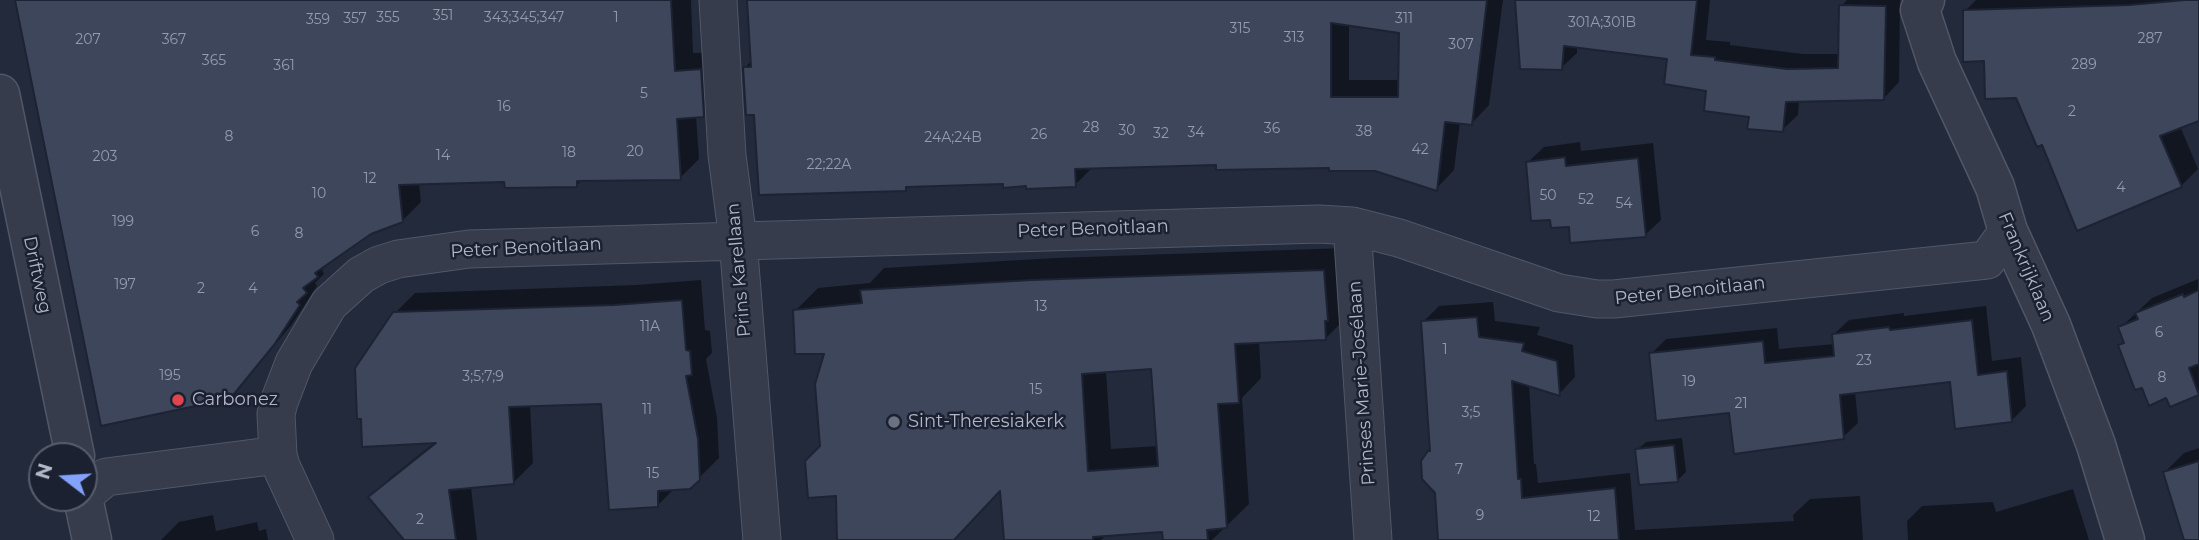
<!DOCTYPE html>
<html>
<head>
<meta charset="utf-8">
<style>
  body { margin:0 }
  #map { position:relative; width:2199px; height:540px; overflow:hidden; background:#222a3c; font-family:Montserrat,sans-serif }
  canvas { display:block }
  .north { position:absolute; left:28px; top:442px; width:70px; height:70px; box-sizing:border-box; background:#1b2131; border:2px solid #575d6d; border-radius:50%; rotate:287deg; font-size:19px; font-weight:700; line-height:28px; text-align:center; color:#b1b7c8 }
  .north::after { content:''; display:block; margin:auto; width:24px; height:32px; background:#83a2fb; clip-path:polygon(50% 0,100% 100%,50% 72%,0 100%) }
</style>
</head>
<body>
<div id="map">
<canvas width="2199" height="540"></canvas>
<div class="north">N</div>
</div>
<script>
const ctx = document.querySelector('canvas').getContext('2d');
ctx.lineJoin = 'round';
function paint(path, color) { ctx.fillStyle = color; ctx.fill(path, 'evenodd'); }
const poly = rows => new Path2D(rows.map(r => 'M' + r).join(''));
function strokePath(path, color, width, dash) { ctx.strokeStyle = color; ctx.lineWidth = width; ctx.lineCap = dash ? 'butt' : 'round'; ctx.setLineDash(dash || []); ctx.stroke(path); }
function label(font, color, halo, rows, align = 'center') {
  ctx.font = font + ' Montserrat,sans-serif'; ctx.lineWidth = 5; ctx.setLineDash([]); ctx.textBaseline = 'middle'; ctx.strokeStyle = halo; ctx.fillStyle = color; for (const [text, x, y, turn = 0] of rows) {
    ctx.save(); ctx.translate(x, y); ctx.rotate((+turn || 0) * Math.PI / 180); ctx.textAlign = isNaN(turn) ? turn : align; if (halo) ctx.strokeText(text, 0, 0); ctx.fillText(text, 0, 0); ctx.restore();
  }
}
paint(poly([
  [16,0,691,0,693,53,719,52,722,97,703,116,696,116,699,159,680,178,583,179,576,186,506,180,419,183,421,202,402,221,371,232,335,257,322,270,324,274,315,283,317,286,292,324,252,373,233,393],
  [749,0,1503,0,1489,105,1471,124,1460,122,1454,170,1436,189,1375,169,1218,163,1093,167,1075,185,1004,183,909,186,905,189,756,113,745,68,752,60],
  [1349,24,1401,31,1400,80,1349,80],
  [1517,0,1710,0,1706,40,1730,42,1730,45,1803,54,1840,54,1841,6,1847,0,1900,0,1899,82,1884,98,1799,100,1798,115,1782,130,1751,116,1708,89,1669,57,1577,46,1577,53,1561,68],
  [1976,0,2199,0,2199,119,2180,126,2198,169,2181,186,2043,143,2017,97,1986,59,1965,11],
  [1580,142,1581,151,1653,143,1661,220,1645,235,1570,225,1528,162,1544,147],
  [1346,248,1348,316,1325,339,1259,341,1261,378,1242,398,1249,504,1212,540,1164,540,1164,530,1107,534,1101,540,1006,540,1002,488,952,540,839,540,837,494,822,447,827,352,795,311,818,288,870,283,884,268,1055,258],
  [1153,367,1158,446,1111,449,1106,370],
  [2198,279,2199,393,2171,405,2167,396,2143,385,2120,346,2125,340,2120,328,2152,298],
  [701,280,705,330,710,331,712,353,706,359,717,418,719,458,698,479,675,488,658,505,603,402,530,405,533,463,513,483,471,487,477,540,406,540,370,497,390,478,435,442,395,313,415,293,636,285],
  [1493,302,1495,321,1540,327,1537,335,1573,345,1575,377,1559,394,1529,384,1534,464,1536,464,1538,483,1630,473,1635,530,1794,521,1793,515,1810,499,1860,496,1863,540,1440,540,1423,322,1439,306],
  [1986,306,1992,361,2021,357,2026,406,2011,421,1952,381,1855,391,1858,423,1843,437,1731,411,1651,354,1666,339,1777,328,1779,349,1835,344,1834,334,1849,320,1904,313,1904,316],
  [1682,438,1686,472,1678,480,1637,450,1646,442],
  [2199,448,2199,540,2185,540,2165,472,2184,453],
  [2073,489,2089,540,1908,540,1907,521,1922,506,1993,502,1996,512],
  [213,515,216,531,257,522,259,531,266,529,268,540,161,540,179,522]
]), '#0007');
const building = poly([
  [15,0,671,0,675,71,701,69,704,117,677,119,681,180,577,181,577,187,505,188,504,182,399,185,403,222,371,234,315,273,318,277,303,288,307,293,297,302,300,305,274,345,234,394,219,401,101,426,15,0],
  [747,0,1487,0,1472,125,1445,122,1437,191,1375,171,1329,171,1329,168,1216,170,1216,165,1075,169,1076,187,1026,189,1026,186,1003,188,1003,184,906,187,906,191,759,195,754,115,746,115,743,67,751,67,747,0],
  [1331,23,1399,33,1398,97,1331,97,1331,23],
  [1515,0,1697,0,1691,55,1715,57,1715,60,1787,69,1838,68,1839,5,1886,6,1884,100,1786,102,1783,132,1747,129,1749,117,1704,111,1706,91,1664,84,1667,59,1564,46,1562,70,1520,69,1515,0],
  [2185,0,2199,0,2199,121,2160,136,2182,187,2077,231,2042,145,2037,147,2016,98,1985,99,1984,61,1963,62,1963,10,2129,5,2185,0],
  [1565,157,1566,166,1638,158,1646,237,1570,243,1569,227,1551,228,1550,220,1531,221,1526,162,1565,157],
  [1324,270,1328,321,1325,321,1326,340,1235,344,1239,403,1218,404,1227,528,1207,530,1208,540,1163,540,1162,532,1093,537,1093,540,1004,540,1000,491,954,540,837,540,836,496,808,498,805,461,820,446,815,384,824,354,795,354,793,310,862,303,860,290,1031,280,1324,270],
  [1151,369,1158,466,1088,471,1082,374,1151,369],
  [2199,290,2199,364,2189,368,2199,395,2170,407,2166,398,2149,406,2142,388,2135,390,2118,345,2124,343,2118,327,2138,319,2135,313,2183,294,2184,297,2199,290],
  [682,300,686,350,690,351,692,375,686,376,698,439,700,480,690,489,658,491,658,507,609,510,601,404,509,407,514,484,449,490,456,540,404,540,368,497,436,443,362,447,361,419,357,419,355,368,393,312,614,305,682,300],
  [1477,317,1479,337,1524,343,1522,351,1557,361,1560,396,1512,381,1518,479,1521,479,1522,498,1615,488,1619,540,1438,540,1435,493,1422,479,1421,461,1428,451,1430,451,1421,321,1477,317],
  [1972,320,1978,375,2007,371,2012,422,1955,429,1950,382,1840,395,1844,439,1734,454,1729,413,1656,421,1649,353,1763,341,1765,363,1834,356,1832,334,1889,327,1890,330,1972,320],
  [1674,445,1678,482,1639,485,1635,449,1674,445],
  [2199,461,2199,540,2184,540,2163,472,2199,461]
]);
paint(building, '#3e465c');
strokePath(building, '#1d2333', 2);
const minor = poly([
  [718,0,727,155,738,240,762,540],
  [1352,226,1373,540],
  [84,495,106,477,278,455],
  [315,540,281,466,278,455,276,414,279,402,294,363,329,304,361,275,379,265,398,259,469,249,1319,224,1352,226,1399,238,1559,293,1597,299,1614,299,1987,260,2008,231]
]);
const tertiary = poly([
  [1925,0,1920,10,1937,62,1995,187,2008,231,2051,325,2096,445,2125,540],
  [0,94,75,456],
  [83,498,92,540]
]);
strokePath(minor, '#515767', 39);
strokePath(tertiary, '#515767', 41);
strokePath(minor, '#363c4c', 37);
strokePath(tertiary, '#363c4c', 38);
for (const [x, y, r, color] of [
  [178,400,7,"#e0444e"],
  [894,422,7,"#6b7280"]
]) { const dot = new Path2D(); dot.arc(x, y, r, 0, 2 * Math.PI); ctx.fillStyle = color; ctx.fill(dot); strokePath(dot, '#1b2131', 2.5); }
label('14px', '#949bad', null, [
  ["351",443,16],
  ["355",388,18],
  ["343;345;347",524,18],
  ["1",616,18],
  ["357",355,19],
  ["311",1404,19],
  ["359",318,20],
  ["301A;301B",1602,23],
  ["315",1240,29],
  ["313",1294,38],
  ["287",2150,39],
  ["207",88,40],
  ["367",174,40],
  ["307",1461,45],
  ["365",214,61],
  ["289",2084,65],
  ["361",284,66],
  ["5",644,94],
  ["16",504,107],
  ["2",2072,112],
  ["28",1091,128],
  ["36",1272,129],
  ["30",1127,131],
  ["38",1364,132],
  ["34",1196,133],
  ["32",1161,134],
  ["26",1039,135],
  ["8",229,137],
  ["24A;24B",953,138],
  ["42",1420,150],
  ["20",635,152],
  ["18",569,153],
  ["14",443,156],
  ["203",105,157],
  ["22;22A",829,165],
  ["12",370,179],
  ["4",2121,188],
  ["10",319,194],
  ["50",1548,196],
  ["52",1586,200],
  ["54",1624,204],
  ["199",123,222],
  ["6",255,232],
  ["8",299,234],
  ["197",125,285],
  ["2",201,289],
  ["4",253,289],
  ["13",1041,307],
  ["11A",650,327],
  ["6",2159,333],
  ["1",1445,350],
  ["23",1864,361],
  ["195",170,376],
  ["3;5;7;9",483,377],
  ["8",2162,378],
  ["19",1689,382],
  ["15",1036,390],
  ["21",1741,404],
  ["11",647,410],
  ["3;5",1471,413],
  ["7",1459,470],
  ["15",653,474],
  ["9",1480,516],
  ["12",1594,517],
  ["2",420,520]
]);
label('18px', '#b1b7c8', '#1b2131', [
  ["Peter Benoitlaan",1093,229,-2],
  ["Peter Benoitlaan",526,248,-3],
  ["Frankrijklaan",2026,267,67],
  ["Prins Karellaan",739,270,-95],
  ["Driftweg",37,275,78],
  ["Peter Benoitlaan",1690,291,-6],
  ["Prinses Marie-Josélaan",1362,383,-94]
]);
label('18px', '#b1b7c8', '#1b2131', [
  ["Carbonez",192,400],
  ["Sint-Theresiakerk",908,422]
], 'left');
</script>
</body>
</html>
